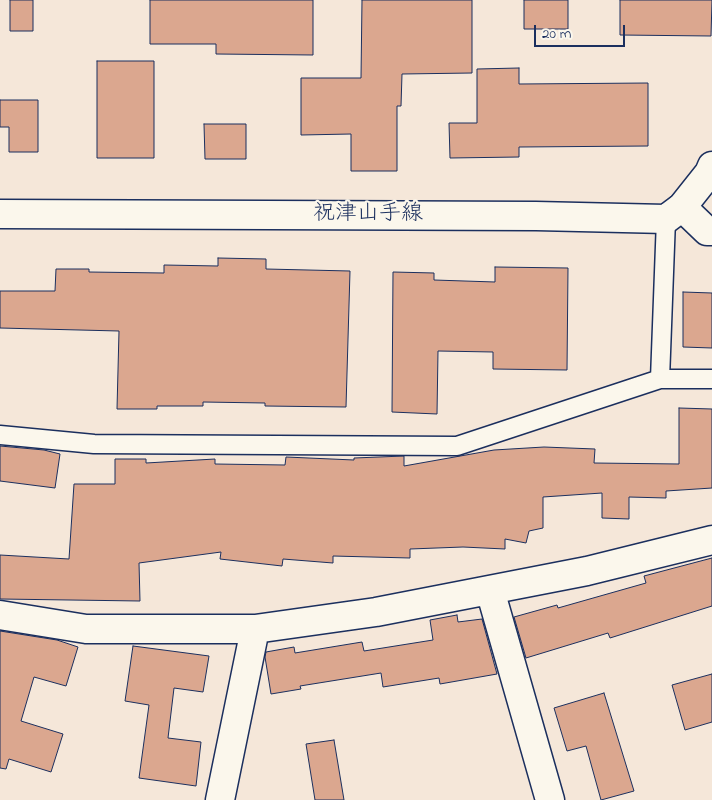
<!DOCTYPE html>
<html>
<head>
<meta charset="utf-8">
<style>
  body { margin:0 }
  #map { position:relative; width:712px; height:800px; overflow:hidden; background:#f5e7d9; font-family:"Indie Flower",sans-serif }
  canvas { display:block }
  .scale { position:absolute; left:534px; top:25px; width:91px; height:22px; box-sizing:border-box; border:2px solid #1b2f5e; border-top:0; padding-left:6px; font-size:15px; line-height:18px; white-space:nowrap; color:#1b2f5e; -webkit-text-stroke:4px #fbf7ec; paint-order:stroke }
</style>
</head>
<body>
<div id="map">
<canvas width="712" height="800"></canvas>
<div class="scale">20 m</div>
</div>
<script>
const ctx = document.querySelector('canvas').getContext('2d');
ctx.lineJoin = 'round';
function paint(path, color) { ctx.fillStyle = color; ctx.fill(path, 'evenodd'); }
const poly = rows => new Path2D(rows.map(r => 'M' + r).join(''));
function strokePath(path, color, width, dash) { ctx.strokeStyle = color; ctx.lineWidth = width; ctx.lineCap = dash ? 'butt' : 'round'; ctx.setLineDash(dash || []); ctx.stroke(path); }
function label(font, color, halo, rows, align = 'center') {
  ctx.font = font + ' "Indie Flower","Klee One",sans-serif'; ctx.lineWidth = 4.5; ctx.setLineDash([]); ctx.textBaseline = 'middle'; ctx.strokeStyle = halo; ctx.fillStyle = color; for (const [text, x, y, turn = 0] of rows) {
    ctx.save(); ctx.translate(x, y); ctx.rotate((+turn || 0) * Math.PI / 180); ctx.textAlign = isNaN(turn) ? turn : align; if (halo) ctx.strokeText(text, 0, 0); ctx.fillText(text, 0, 0); ctx.restore();
  }
}
const building = poly([
  [10,0,33,0,33,31,10,31,10,0],
  [150,0,313,0,313,55,216,54,216,44,150,44,150,0],
  [362,0,472,0,472,73,402,74,401,106,397,106,397,171,351,171,351,134,301,135,301,78,361,78,362,0],
  [524,0,568,0,568,29,524,29,524,0],
  [620,0,712,0,711,36,620,35,620,0],
  [97,61,154,61,154,158,97,158,97,61],
  [519,68,519,84,648,83,648,146,519,147,519,157,450,158,449,123,477,123,477,69,519,68],
  [0,100,38,100,38,152,9,152,9,127,0,127,0,100],
  [204,124,246,124,246,159,205,159,204,124],
  [218,258,266,259,266,269,350,271,346,407,265,406,265,403,203,402,203,406,157,406,157,409,117,409,119,331,0,328,0,291,55,291,56,269,89,269,89,272,164,273,164,265,218,266,218,258],
  [495,267,568,268,567,370,493,369,493,352,438,351,437,414,392,412,393,272,434,273,434,280,495,282,495,267],
  [683,292,712,293,712,348,683,347,683,292],
  [679,408,712,409,712,488,666,491,666,498,629,497,629,519,602,518,602,493,543,497,543,528,529,531,526,543,505,539,505,549,463,547,410,549,410,558,333,556,333,563,283,559,282,566,220,559,221,552,139,563,140,601,0,599,0,555,69,559,74,484,115,484,115,459,146,459,146,463,215,459,215,464,285,465,286,457,354,460,354,458,404,456,404,466,494,450,544,447,595,449,594,463,679,464,679,408],
  [0,446,44,450,60,454,55,488,0,481,0,446],
  [712,558,712,606,610,638,608,633,526,658,514,617,557,605,558,608,646,583,644,576,712,558],
  [457,615,458,622,482,619,497,674,440,684,439,678,383,687,381,673,300,686,301,689,271,694,265,657,266,652,294,647,295,653,362,642,364,651,433,640,430,620,457,615],
  [0,631,57,640,78,647,66,686,34,677,21,721,63,734,51,772,9,759,6,769,0,768,0,631],
  [133,646,209,656,203,692,174,688,168,738,201,742,196,786,139,778,149,705,125,701,133,646],
  [712,674,712,722,685,730,672,685,712,674],
  [604,693,634,791,601,800,586,746,567,751,554,708,604,693],
  [334,740,344,800,315,800,306,744,334,740]
]);
paint(building, '#dba78f');
strokePath(building, '#1b2f5e', 1);
const lane = poly([
  [666,219,660,379,712,379],
  [0,435,94,444,457,446,660,379]
]);
const street = poly([
  [682,207,707,231,712,231],
  [490,590,550,800],
  [0,615,86,629,255,629,376,612,587,571,712,540],
  [220,800,255,629]
]);
const secondary = poly([
  [0,214,536,216,666,219,682,207,709,173,712,166]
]);
strokePath(lane, '#1b2f5e', 21);
strokePath(street, '#1b2f5e', 31);
strokePath(secondary, '#1b2f5e', 31);
strokePath(lane, '#fbf7ec', 18);
strokePath(street, '#fbf7ec', 28);
strokePath(secondary, '#fbf7ec', 28);
label('22px', '#1b2f5e', '#fbf7ec', [
  ["祝津山手線",368,215]
]);
</script>
</body>
</html>
